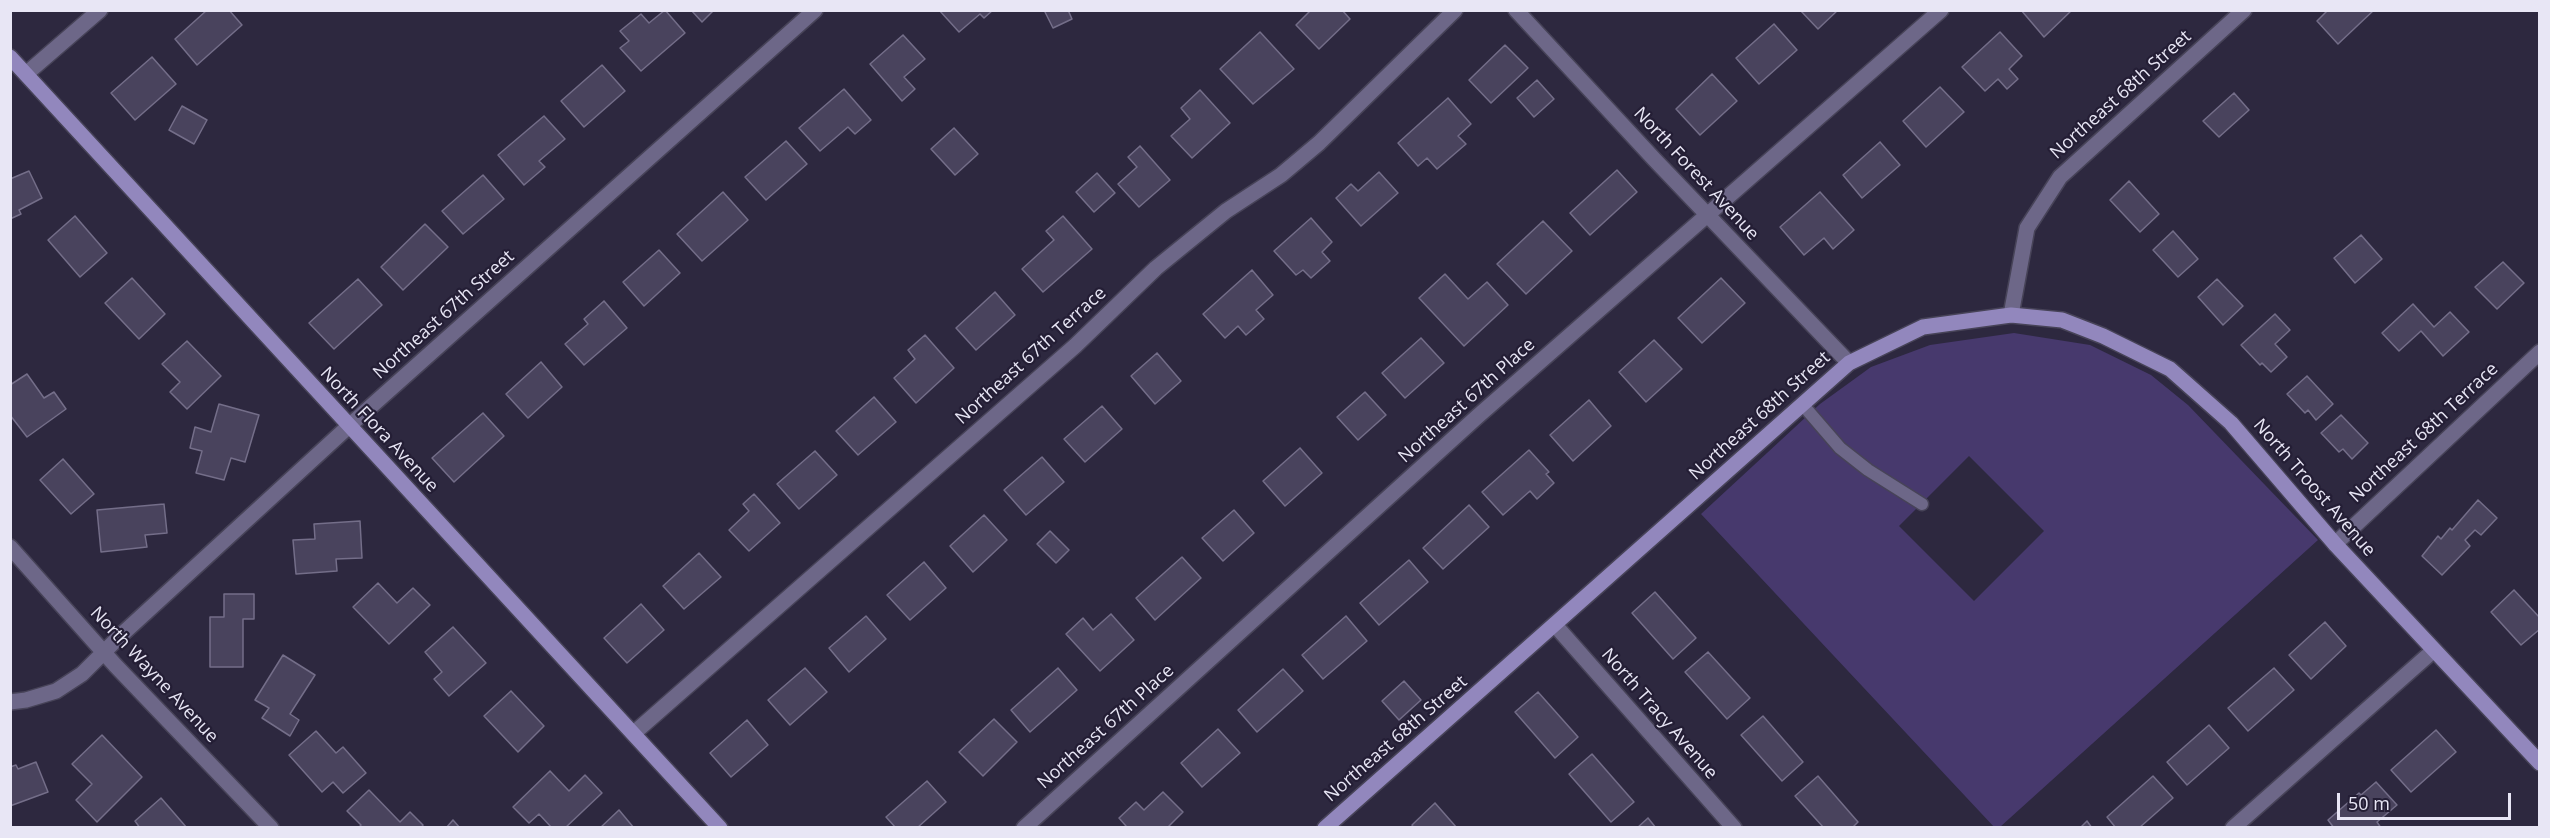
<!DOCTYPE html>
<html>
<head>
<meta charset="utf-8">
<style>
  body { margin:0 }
  #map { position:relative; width:2550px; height:838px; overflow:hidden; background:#2d283f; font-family:"Open Sans",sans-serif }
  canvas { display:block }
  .frame { position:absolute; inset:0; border:12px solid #e8e6f5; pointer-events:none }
  .scale { position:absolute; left:2337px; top:793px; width:174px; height:27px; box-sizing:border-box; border:3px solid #e8e6f5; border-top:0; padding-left:8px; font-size:18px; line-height:21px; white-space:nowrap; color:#e8e6f5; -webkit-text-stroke:4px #241e35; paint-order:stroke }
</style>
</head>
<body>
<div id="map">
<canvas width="2550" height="838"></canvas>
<div class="frame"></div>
<div class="scale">50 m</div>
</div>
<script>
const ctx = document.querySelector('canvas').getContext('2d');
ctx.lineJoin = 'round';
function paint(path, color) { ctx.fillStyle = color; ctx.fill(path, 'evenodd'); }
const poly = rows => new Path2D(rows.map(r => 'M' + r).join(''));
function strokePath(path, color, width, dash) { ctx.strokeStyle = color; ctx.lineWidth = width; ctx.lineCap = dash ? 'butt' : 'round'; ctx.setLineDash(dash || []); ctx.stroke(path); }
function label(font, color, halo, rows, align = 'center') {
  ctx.font = font + ' "Open Sans",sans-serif'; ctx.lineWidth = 4.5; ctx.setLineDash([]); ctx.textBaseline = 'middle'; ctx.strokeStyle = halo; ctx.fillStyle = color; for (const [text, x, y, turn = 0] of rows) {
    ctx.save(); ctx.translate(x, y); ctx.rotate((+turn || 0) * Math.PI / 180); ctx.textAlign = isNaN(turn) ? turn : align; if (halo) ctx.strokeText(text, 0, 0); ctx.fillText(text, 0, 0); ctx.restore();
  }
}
paint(poly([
  [2014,333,2090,345,2151,375,2188,405,2318,540,2000,827,1995,828,1701,514,1820,404,1871,367,1930,345],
  [1969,456,2044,531,1974,601,1899,526]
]), '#47396d');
const building = poly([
  [207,10,229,10,242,25,197,65,175,39,207,10],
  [665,10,685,33,641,71,620,48,629,41,620,31,641,14,649,23,665,10],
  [691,10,714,10,702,22,691,10],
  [939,10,993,10,984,18,980,14,959,32,939,10],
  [1044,10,1068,10,1072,19,1053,28,1044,10],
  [1311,10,1342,10,1350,19,1319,49,1296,25,1311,10],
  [1800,10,1838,10,1818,29,1800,10],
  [2021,10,2072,10,2044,37,2021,10],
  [2328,10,2374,10,2338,44,2317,21,2328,10],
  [1774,24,1797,50,1759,84,1736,58,1774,24],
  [1260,32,1294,69,1253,104,1220,69,1260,32],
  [2000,32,2022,56,2009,69,2018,79,2007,89,1998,79,1985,91,1962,67,2000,32],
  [903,35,925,59,904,77,915,89,902,101,870,64,903,35],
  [1505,45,1528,68,1491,103,1469,80,1505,45],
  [152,57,176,84,135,120,111,93,152,57],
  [602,65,625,91,584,127,561,101,602,65],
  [1712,74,1737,101,1700,135,1676,109,1712,74],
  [1537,80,1554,99,1534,117,1517,98,1537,80],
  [1940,87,1964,112,1926,147,1903,121,1940,87],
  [844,89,871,120,855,134,848,127,820,151,799,128,844,89],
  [1200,90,1230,123,1192,158,1171,136,1190,119,1181,108,1200,90],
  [2234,93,2249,110,2219,137,2203,121,2234,93],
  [1448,98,1471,124,1458,136,1466,144,1437,169,1427,158,1418,166,1398,143,1448,98],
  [182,106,207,120,194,144,169,130,182,106],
  [544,116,565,139,539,161,545,167,524,185,498,155,544,116],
  [954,128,978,154,955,175,931,149,954,128],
  [786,141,807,164,766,200,745,177,786,141],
  [1880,142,1900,165,1862,198,1843,175,1880,142],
  [1140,146,1170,180,1139,207,1118,184,1137,167,1128,157,1140,146],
  [1617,170,1637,192,1590,235,1570,213,1617,170],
  [29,171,42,198,19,210,21,214,10,219,10,179,29,171],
  [1379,172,1398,193,1361,226,1336,198,1351,184,1358,191,1379,172],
  [1097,173,1115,193,1094,212,1076,192,1097,173],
  [483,175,504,199,463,234,442,211,483,175],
  [2129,181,2159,214,2140,232,2110,200,2129,181],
  [723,192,748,220,702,261,677,234,723,192],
  [1820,192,1854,230,1833,249,1824,238,1804,255,1780,227,1820,192],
  [75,216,107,253,80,277,48,240,75,216],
  [1063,216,1092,249,1043,292,1022,269,1054,240,1046,231,1063,216],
  [1311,218,1332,242,1322,252,1330,261,1311,278,1303,270,1296,275,1274,251,1311,218],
  [1543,221,1572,251,1526,294,1497,264,1543,221],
  [425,224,448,247,403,290,381,267,425,224],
  [2173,231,2198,259,2178,277,2153,250,2173,231],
  [2361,235,2382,259,2355,283,2334,258,2361,235],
  [659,250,680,273,644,306,623,282,659,250],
  [2503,262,2524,283,2497,309,2475,287,2503,262],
  [1252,270,1273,295,1256,310,1264,319,1246,335,1238,326,1225,338,1203,314,1252,270],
  [1445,274,1468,299,1487,282,1508,305,1464,346,1419,298,1445,274],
  [132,278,165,314,139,339,105,303,132,278],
  [1721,278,1745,303,1702,343,1678,318,1721,278],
  [358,279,382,305,334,349,309,323,358,279],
  [2217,279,2243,306,2223,325,2198,297,2217,279],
  [995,292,1015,315,976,350,956,328,995,292],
  [604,301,627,328,584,365,565,344,588,324,584,319,604,301],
  [2413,304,2434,327,2450,312,2469,332,2443,356,2421,331,2399,351,2382,333,2413,304],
  [2275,314,2290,330,2275,344,2287,357,2271,372,2262,363,2260,365,2241,345,2275,314],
  [925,335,954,368,916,403,894,378,915,359,908,350,925,335],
  [1421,338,1444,363,1405,398,1382,373,1421,338],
  [1654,340,1682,369,1646,402,1619,372,1654,340],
  [187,341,221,376,187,409,170,392,180,382,162,364,187,341],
  [1157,353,1181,381,1155,404,1131,376,1157,353],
  [541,362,562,387,528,418,506,394,541,362],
  [27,374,44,398,54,392,66,409,27,437,10,415,10,385,27,374],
  [2307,376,2333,404,2316,420,2308,410,2305,413,2287,394,2307,376],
  [1365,392,1386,415,1358,440,1337,417,1365,392],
  [874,397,896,422,858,455,836,431,874,397],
  [1589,400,1611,426,1573,461,1550,435,1589,400],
  [219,404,259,415,245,462,231,458,224,480,196,473,202,451,190,448,195,427,211,432,219,404],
  [1102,406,1122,429,1085,462,1064,439,1102,406],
  [483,413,504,436,454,482,432,458,483,413],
  [2341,415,2368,443,2352,459,2343,449,2339,452,2321,433,2341,415],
  [1300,448,1322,473,1285,506,1263,481,1300,448],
  [1529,450,1549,472,1546,474,1554,483,1537,499,1530,491,1503,515,1482,492,1529,450],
  [815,451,837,475,799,509,777,484,815,451],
  [1042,457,1064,482,1026,515,1004,490,1042,457],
  [63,459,94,494,71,514,40,480,63,459],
  [754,494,780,523,749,551,729,530,749,511,743,504,754,494],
  [2478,500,2497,518,2481,535,2475,530,2465,540,2470,546,2442,575,2422,556,2438,536,2441,539,2450,528,2452,530,2478,500],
  [164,504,167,533,145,535,147,547,101,552,97,510,164,504],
  [1469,505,1489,527,1443,569,1423,548,1469,505],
  [1234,510,1254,533,1223,561,1202,538,1234,510],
  [984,515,1007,540,973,572,950,546,984,515],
  [360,521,362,558,336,559,337,571,296,574,293,540,315,539,314,524,360,521],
  [1050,531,1069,550,1056,563,1037,544,1050,531],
  [699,553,721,577,684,609,663,586,699,553],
  [1182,557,1201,578,1155,620,1136,598,1182,557],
  [1409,560,1428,582,1379,625,1360,603,1409,560],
  [924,562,946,588,910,620,887,595,924,562],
  [378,583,397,603,413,588,430,605,389,644,353,607,378,583],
  [2514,590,2540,618,2540,629,2521,645,2491,612,2514,590],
  [1655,592,1696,638,1673,659,1632,613,1655,592],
  [224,594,254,594,254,619,243,619,243,667,210,667,210,617,224,617,224,594],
  [641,604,664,630,627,663,604,638,641,604],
  [1111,614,1134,640,1100,671,1066,634,1083,618,1093,630,1111,614],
  [866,616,886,639,849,672,829,648,866,616],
  [1346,616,1367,641,1323,679,1302,655,1346,616],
  [2325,622,2346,646,2311,679,2289,655,2325,622],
  [453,627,486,663,449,696,434,679,442,672,425,652,453,627],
  [1708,652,1750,698,1727,719,1685,672,1708,652],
  [283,655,315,675,290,714,299,720,290,736,262,718,269,708,255,700,283,655],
  [805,668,827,692,790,725,768,700,805,668],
  [1058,668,1077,690,1030,732,1011,710,1058,668],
  [2274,668,2294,690,2248,731,2228,708,2274,668],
  [1283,669,1303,691,1257,732,1238,710,1283,669],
  [1404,681,1421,700,1399,720,1382,701,1404,681],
  [511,691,544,726,518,752,484,716,511,691],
  [1538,692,1578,737,1555,758,1515,712,1538,692],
  [1763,716,1803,762,1782,781,1741,735,1763,716],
  [994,719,1017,742,983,776,959,752,994,719],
  [747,720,768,745,731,777,710,753,747,720],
  [2209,725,2229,748,2187,785,2167,762,2209,725],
  [1218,729,1240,753,1202,787,1181,763,1218,729],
  [2436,730,2456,752,2411,792,2391,770,2436,730],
  [316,731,336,753,343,747,366,773,343,793,333,782,322,792,289,755,316,731],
  [102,735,142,777,97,822,76,800,92,784,72,764,102,735],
  [1592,754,1634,802,1611,822,1569,774,1592,754],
  [36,762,48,792,10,806,10,767,16,765,18,769,36,762],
  [550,771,569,791,585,775,602,793,565,828,552,828,539,814,529,823,513,807,550,771],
  [1818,776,1858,822,1852,828,1824,828,1795,796,1818,776],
  [2153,776,2173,798,2139,828,2116,828,2107,817,2153,776],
  [927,781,946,802,917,828,896,828,886,817,927,781],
  [2376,782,2397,805,2377,822,2381,828,2334,828,2328,820,2359,793,2361,795,2376,782],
  [369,790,400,822,410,812,423,825,421,828,358,828,361,825,347,811,369,790],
  [1163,792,1183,812,1167,828,1125,828,1126,826,1119,818,1136,802,1144,810,1163,792],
  [161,798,187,828,140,828,135,821,161,798],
  [1435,803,1457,828,1414,828,1412,825,1435,803],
  [619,810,634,828,600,828,619,810],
  [1648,818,1656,828,1637,828,1648,818],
  [453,820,460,828,446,828,453,820],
  [2087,821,2092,828,2080,828,2087,821]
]);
paint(building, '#49435d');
strokePath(building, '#746e89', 1.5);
const lane = poly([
  [1802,404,1840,448,1868,470,1922,504]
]);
const street = poly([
  [1516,10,1654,159,1849,363],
  [26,74,100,10],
  [2011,315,2027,228,2060,177,2244,10],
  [2335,544,2540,352],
  [10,547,115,665,271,828],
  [1555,625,1734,828],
  [10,702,26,700,56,691,82,674,119,637,349,426,815,10],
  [634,733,1075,346,1156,268,1226,211,1281,175,1319,143,1455,10],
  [1024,828,1478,416,1941,10],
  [2233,828,2434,650]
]);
const secondary = poly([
  [10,57,720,828],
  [1325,828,1849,363,1923,327,2011,315,2062,320,2103,336,2170,369,2231,423,2335,544,2540,763]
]);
strokePath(lane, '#474358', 15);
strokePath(street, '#474358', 18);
strokePath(secondary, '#474358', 18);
strokePath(lane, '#6d6788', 12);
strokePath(street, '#6d6788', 15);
strokePath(secondary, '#9287bd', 15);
label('18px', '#e8e6f5', '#241e35', [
  ["Northeast 68th Street",2121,95,-42],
  ["North Forest Avenue",1696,174,47],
  ["Northeast 67th Street",444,315,-42],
  ["Northeast 67th Terrace",1031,356,-42],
  ["Northeast 67th Place",1467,401,-42],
  ["Northeast 68th Street",1760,416,-42],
  ["North Flora Avenue",379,430,47],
  ["Northeast 68th Terrace",2424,433,-43],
  ["North Troost Avenue",2314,488,49],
  ["North Wayne Avenue",154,675,47],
  ["North Tracy Avenue",1659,714,49],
  ["Northeast 67th Place",1106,727,-42],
  ["Northeast 68th Street",1396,739,-41]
]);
</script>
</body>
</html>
